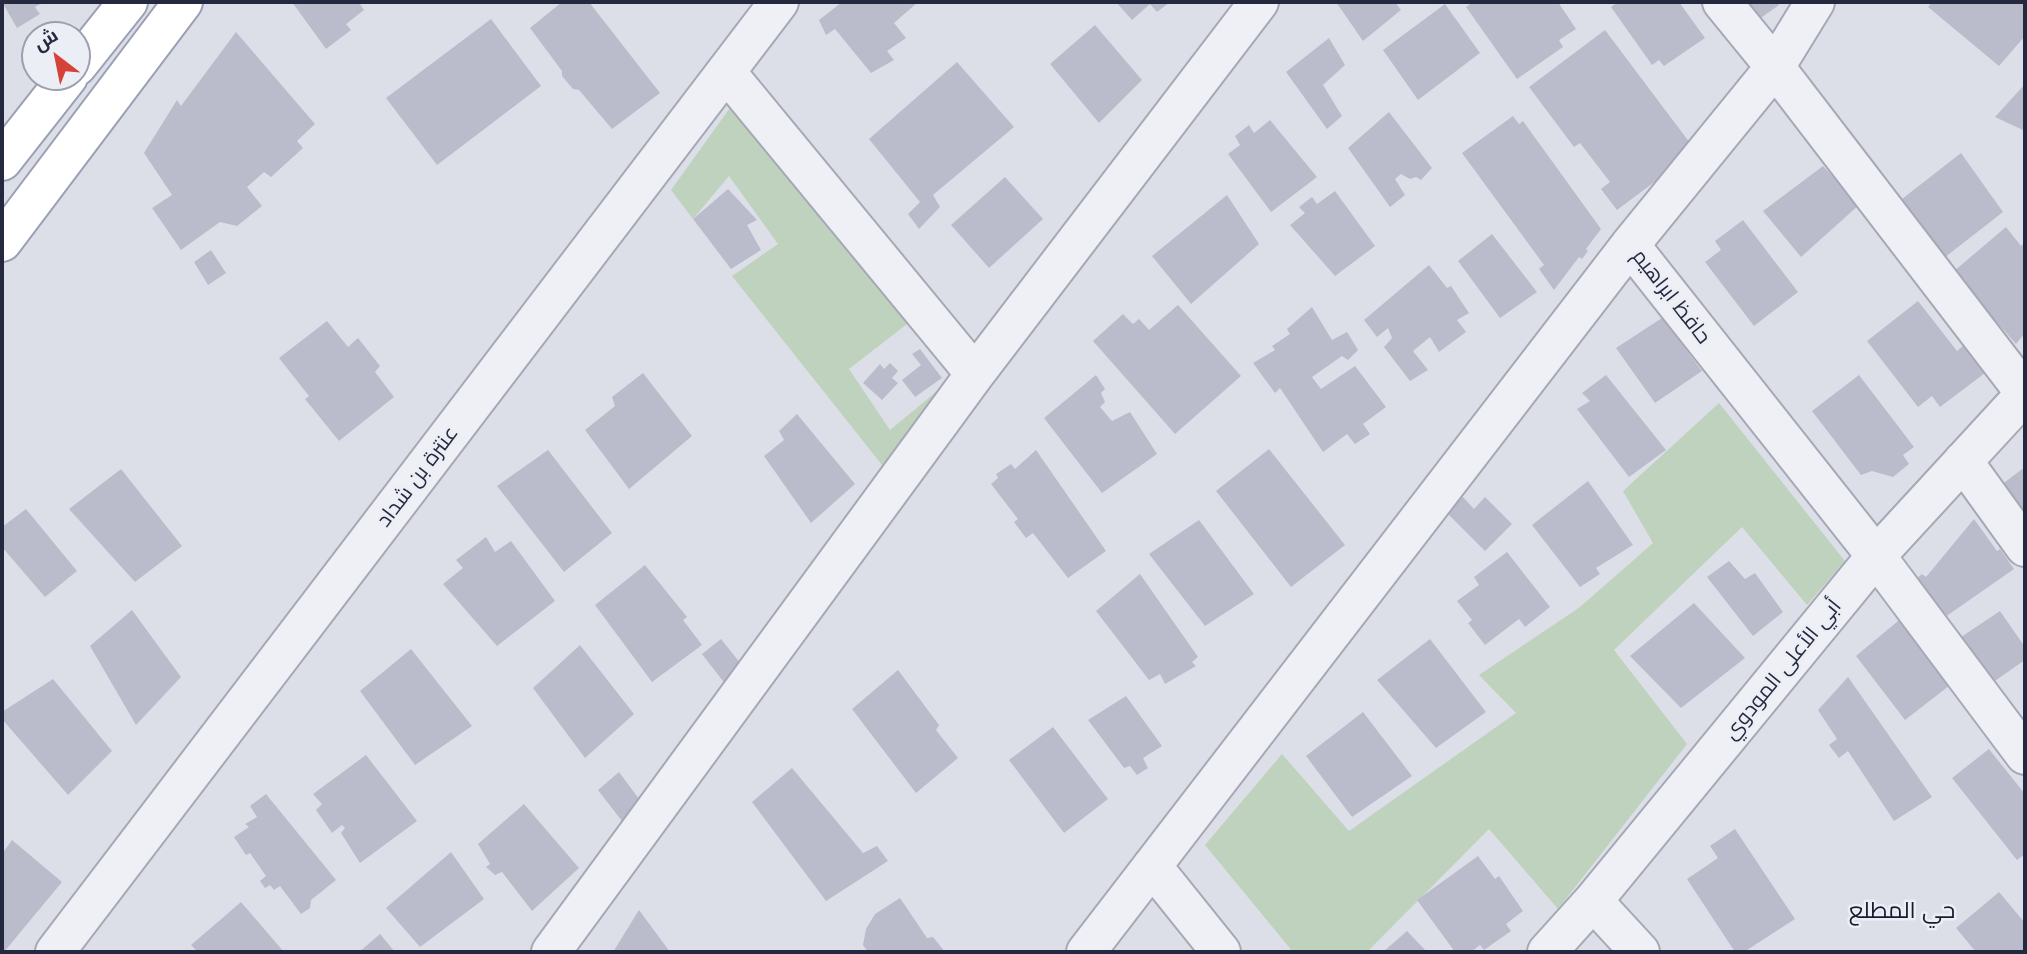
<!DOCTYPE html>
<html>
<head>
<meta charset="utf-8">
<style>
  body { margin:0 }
  #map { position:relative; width:2027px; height:954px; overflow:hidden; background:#dddfe8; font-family:Helvetica,Cairo,sans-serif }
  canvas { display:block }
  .frame { position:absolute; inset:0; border:4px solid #25293f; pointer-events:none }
  .north { position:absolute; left:21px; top:21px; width:70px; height:70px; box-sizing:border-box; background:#eceef5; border:2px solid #9c9fac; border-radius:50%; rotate:328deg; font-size:19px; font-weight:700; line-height:28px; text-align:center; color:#25293f }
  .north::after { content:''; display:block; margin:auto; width:24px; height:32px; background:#d64138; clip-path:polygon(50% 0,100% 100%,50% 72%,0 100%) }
</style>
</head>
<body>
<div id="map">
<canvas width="2027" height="954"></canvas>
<div class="frame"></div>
<div class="north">ش</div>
</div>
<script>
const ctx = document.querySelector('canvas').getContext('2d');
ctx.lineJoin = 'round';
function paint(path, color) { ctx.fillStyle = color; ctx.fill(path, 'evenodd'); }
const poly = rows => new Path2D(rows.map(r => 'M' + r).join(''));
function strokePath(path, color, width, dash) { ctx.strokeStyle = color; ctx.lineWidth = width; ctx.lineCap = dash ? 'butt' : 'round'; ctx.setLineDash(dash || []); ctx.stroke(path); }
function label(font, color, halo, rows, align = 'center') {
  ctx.font = font + ' Helvetica,Cairo,sans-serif'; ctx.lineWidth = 5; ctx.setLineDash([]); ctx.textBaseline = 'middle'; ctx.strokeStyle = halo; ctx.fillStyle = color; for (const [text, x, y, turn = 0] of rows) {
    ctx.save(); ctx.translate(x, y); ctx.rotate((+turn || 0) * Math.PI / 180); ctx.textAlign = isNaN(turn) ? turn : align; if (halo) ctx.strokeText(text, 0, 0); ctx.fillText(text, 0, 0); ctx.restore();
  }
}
paint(poly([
  [737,98,911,321,849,369,890,430,948,382,886,470,732,276,778,244,729,176,693,219,671,190],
  [1719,403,1845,561,1807,605,1742,527,1614,650,1687,744,1558,909,1489,829,1367,952,1293,952,1205,845,1282,754,1349,831,1516,713,1479,675,1580,607,1653,543,1623,491]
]), '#bed2bd');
paint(poly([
  [2,2,44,2,35,7,40,14,17,28],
  [292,2,363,2,360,4,364,10,346,24,351,30,326,49],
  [562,2,589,2,660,93,612,129,579,90,573,89,562,76,562,71,530,28],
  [842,2,915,2,917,3,894,23,906,38,887,51,894,60,871,73,835,29,826,35,819,20],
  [1116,2,1170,2,1157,12,1150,4,1132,20],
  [1336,2,1395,2,1401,10,1363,41],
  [1473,2,1558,2,1576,29,1559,40,1563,47,1517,79,1466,7],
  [1618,2,1679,2,1705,38,1664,66,1659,60,1652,65,1611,7],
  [1745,2,1777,2,1779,5,1758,20],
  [1932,2,2025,2,2025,36,1999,66,1928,7],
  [1445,4,1480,53,1418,100,1383,50],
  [491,19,541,86,437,165,386,98],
  [1095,25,1142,80,1099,123,1050,64],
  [1605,30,1696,151,1617,210,1601,189,1610,182,1580,143,1574,147,1529,87],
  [236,32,315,124,297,141,303,148,271,177,264,172,247,187,262,206,237,226,220,222,181,250,152,208,172,195,144,153,177,100,181,106],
  [1329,38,1345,65,1323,85,1342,116,1327,129,1286,72],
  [957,62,1014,127,933,195,940,207,919,229,908,214,920,202,869,139],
  [2025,84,2025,131,1995,117],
  [1389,112,1432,168,1421,180,1416,177,1410,179,1401,174,1395,179,1405,195,1390,207,1348,148],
  [1513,116,1519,124,1523,121,1601,229,1586,249,1588,251,1582,259,1579,257,1554,290,1539,269,1544,265,1462,153],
  [1270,120,1317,177,1271,212,1228,154,1240,145,1235,136,1249,125,1254,133],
  [1961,153,2003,212,1944,258,1902,199],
  [1823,166,1859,205,1801,257,1763,211],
  [1005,177,1043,219,989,268,951,225],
  [728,189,757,220,747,225,761,250,731,269,693,219],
  [1335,191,1375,246,1335,276,1290,225,1305,213,1299,207,1312,197,1317,204],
  [1227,195,1259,244,1191,304,1152,256],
  [1743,220,1798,292,1754,326,1705,262,1721,250,1715,241],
  [2006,227,2021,246,2025,242,2025,333,2016,344,1953,272],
  [1492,234,1537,292,1500,318,1458,261],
  [211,250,226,273,208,285,194,262],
  [1429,265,1447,288,1451,286,1469,313,1457,320,1466,332,1439,352,1430,337,1413,351,1428,370,1410,381,1384,347,1392,338,1388,328,1377,337,1364,320],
  [1918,301,1957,351,1964,345,1985,373,1940,407,1932,396,1918,407,1867,341],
  [1178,305,1241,376,1175,434,1093,341,1123,314,1133,324,1139,319,1149,330],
  [1312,307,1332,340,1347,332,1358,350,1348,360,1342,356,1312,377,1321,389,1355,366,1386,407,1363,424,1370,434,1355,444,1347,434,1323,452,1280,388,1275,393,1253,363,1275,350,1272,346,1290,334,1287,329],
  [1662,318,1702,371,1655,403,1616,348],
  [327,321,348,347,358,338,380,366,375,372,394,397,339,441,305,399,309,396,279,358],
  [920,349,942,378,915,397,902,380,921,365,912,354],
  [890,363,898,371,892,378,898,383,882,400,863,383,880,364,884,369],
  [643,373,692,436,629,489,585,430,615,406,612,397],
  [1096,375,1105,389,1101,393,1105,402,1100,407,1112,421,1130,412,1157,454,1102,493,1044,418],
  [1606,375,1666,450,1629,477,1577,409,1590,401,1582,393],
  [1859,375,1914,447,1903,455,1909,464,1893,477,1872,471,1861,475,1812,411],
  [797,414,855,484,811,523,764,456,784,440,779,431],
  [1269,449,1345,545,1291,587,1216,491],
  [548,450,612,533,564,572,497,486],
  [1036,450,1106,551,1068,578,1033,533,1026,538,1014,522,1018,519,991,484,998,478,996,474,1011,464,1015,469],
  [2025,467,2025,532,1989,494],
  [121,469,182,546,135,582,69,509],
  [1588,481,1633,545,1596,568,1600,574,1580,587,1532,525],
  [1463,497,1474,509,1485,497,1512,524,1485,551,1447,513],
  [26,509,77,571,45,597,2,547,2,527],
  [1974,519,1997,551,2000,549,2014,569,1938,622,1907,587,1922,574,1926,577],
  [1199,520,1254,594,1205,626,1149,554],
  [486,537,495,552,511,541,555,601,497,646,443,584,463,568,456,560],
  [1507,552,1550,607,1525,627,1519,619,1485,645,1468,623,1472,620,1457,601,1479,585,1474,577],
  [1729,561,1745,579,1755,573,1783,612,1753,636,1707,577],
  [645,565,687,617,683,620,702,645,652,682,595,605],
  [1140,574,1198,657,1192,662,1196,666,1165,684,1160,674,1149,680,1096,611],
  [1694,603,1745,658,1681,708,1630,656],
  [132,610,181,677,136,725,90,646],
  [2000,611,2025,647,2025,660,1989,685,1958,639],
  [1904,616,1954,682,1905,720,1856,656],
  [721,639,745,669,726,685,702,654],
  [1430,639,1486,712,1436,748,1377,680],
  [580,645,634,714,585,758,533,688],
  [411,649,472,726,415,765,360,691],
  [898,670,939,725,936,730,958,758,916,793,852,709],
  [1848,677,1932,797,1894,821,1848,751,1839,758,1829,745,1837,739,1818,710],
  [53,679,112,751,68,795,2,719,2,712],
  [1126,696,1162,746,1143,758,1148,768,1137,775,1130,766,1124,768,1088,720],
  [1363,712,1412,776,1352,817,1306,756],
  [1053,727,1108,799,1064,833,1009,760],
  [1989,749,2025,794,2025,854,2017,860,1952,778],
  [366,755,417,821,360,863,341,833,345,828,342,825,332,833,316,810,322,804,313,794],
  [792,768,863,853,877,846,888,861,826,901,752,802],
  [619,772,642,803,625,825,598,790],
  [266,794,336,880,311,900,310,908,301,914,280,886,274,890,270,885,265,888,260,881,266,876,250,853,246,855,234,837,249,827,245,824,257,817,250,806],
  [524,804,579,868,532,911,502,872,495,875,486,867,490,864,478,844],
  [1735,829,1795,919,1744,952,1735,952,1687,879,1718,858,1710,846],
  [12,840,62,882,4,952,2,952,2,854],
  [451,852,484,899,420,947,386,908],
  [1478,856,1495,879,1499,876,1523,911,1506,924,1511,931,1484,950,1480,945,1471,952,1455,952,1417,900],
  [1999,892,2025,923,2025,952,1976,952,1956,928],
  [900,898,927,938,933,937,945,952,868,952,863,945,866,929,875,914],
  [241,902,284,952,198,952,191,945],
  [639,910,670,952,613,952],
  [1407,931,1427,952,1383,952],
  [380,934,395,952,359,952]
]), '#babccb');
const minor = poly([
  [1722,2,1775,67,2025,393],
  [727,73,975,374],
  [1630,245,1876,556,2025,755],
  [1963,461,2025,547],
  [1152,866,1221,952],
  [1593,901,1640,952],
  [55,952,779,2],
  [551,952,975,374,1259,2],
  [1086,952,1630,245,1775,67,1815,2],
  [1547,952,1593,901,1876,556,2025,394]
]);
const major = poly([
  [77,66,128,2],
  [2,161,68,77],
  [2,242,183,2]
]);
strokePath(minor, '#a6a8b5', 42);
strokePath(major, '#9ba0b4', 42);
strokePath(minor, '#eff0f6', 38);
strokePath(major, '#fff', 38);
label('21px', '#25293f', '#eceef5', [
  ["حافظ ابراهيم",1671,297,52],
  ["عنترة بن شداد",418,477,-53],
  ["أبي الأعلى المودوي",1783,670,-51]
]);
label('23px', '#181b2f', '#eceef5', [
  ["حي المطلع",1902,912]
]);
</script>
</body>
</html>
